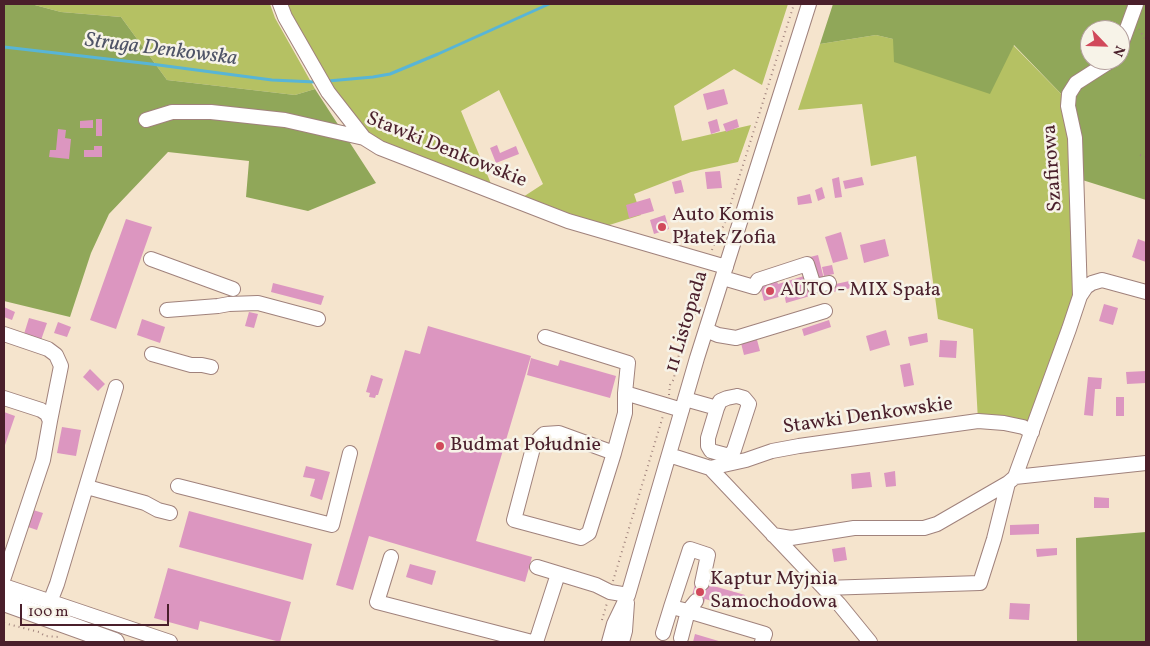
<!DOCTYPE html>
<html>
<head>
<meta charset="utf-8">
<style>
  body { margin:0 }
  #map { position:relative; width:1150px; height:646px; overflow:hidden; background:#f5e4cd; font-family:Vollkorn,serif }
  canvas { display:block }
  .frame { position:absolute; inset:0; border:5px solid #4a1f2b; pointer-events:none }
  .north { position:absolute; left:1080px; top:20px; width:50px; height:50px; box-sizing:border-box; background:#f7f3e8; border:1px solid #b29e9c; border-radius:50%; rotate:114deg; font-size:14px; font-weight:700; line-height:20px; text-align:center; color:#4a1f2b }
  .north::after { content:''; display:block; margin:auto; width:18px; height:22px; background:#d1495b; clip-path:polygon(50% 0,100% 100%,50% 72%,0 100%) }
  .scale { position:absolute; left:20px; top:604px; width:149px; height:22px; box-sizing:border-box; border:2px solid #4a1f2b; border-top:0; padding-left:6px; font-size:15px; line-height:18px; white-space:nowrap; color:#4a1f2b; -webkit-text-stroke:4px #f7f3e8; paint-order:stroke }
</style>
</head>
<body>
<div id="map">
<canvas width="1150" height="646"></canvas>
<div class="frame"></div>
<div class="north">N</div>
<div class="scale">100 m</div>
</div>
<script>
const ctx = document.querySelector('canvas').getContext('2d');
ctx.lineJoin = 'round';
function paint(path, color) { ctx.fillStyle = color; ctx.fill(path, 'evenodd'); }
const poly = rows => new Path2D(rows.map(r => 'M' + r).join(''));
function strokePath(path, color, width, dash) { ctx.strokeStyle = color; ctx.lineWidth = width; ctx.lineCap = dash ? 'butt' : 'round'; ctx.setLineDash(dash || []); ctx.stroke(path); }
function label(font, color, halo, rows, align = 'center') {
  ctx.font = font + ' Vollkorn,serif'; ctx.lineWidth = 5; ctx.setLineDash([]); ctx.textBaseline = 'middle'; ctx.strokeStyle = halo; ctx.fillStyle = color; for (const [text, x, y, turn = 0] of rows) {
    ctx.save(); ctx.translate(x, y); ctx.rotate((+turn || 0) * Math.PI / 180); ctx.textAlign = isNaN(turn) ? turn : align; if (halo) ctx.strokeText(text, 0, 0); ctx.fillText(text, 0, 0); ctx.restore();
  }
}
paint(poly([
  [31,4,270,4,275,18,315,89,295,95,167,80,121,17,61,12],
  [280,4,788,4,762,85,734,69,674,106,682,141,751,125,738,162,691,172,634,194,641,215,603,227,523,197,543,184,499,90,461,111,494,191,364,138],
  [876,35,893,39,1013,45,1068,101,1080,296,1032,432,978,421,973,329,938,319,916,156,871,166,862,104,798,110,820,44]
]), '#b5c163');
paint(poly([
  [4,4,31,4,61,12,121,17,167,80,295,95,315,89,376,183,308,211,246,197,249,161,168,152,109,214,91,253,70,317,4,301],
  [833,4,1146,4,1146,200,1076,178,1068,101,1014,45,990,94,894,62,893,39,876,35,820,44],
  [1090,30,1120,30,1120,60,1090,60],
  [1146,532,1146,642,1077,642,1076,538]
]), '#90a759');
strokePath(poly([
  [4,47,151,64,272,80,315,82],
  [328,81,373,77,390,74,438,54,549,4]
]), '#58b5d6', 3);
paint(poly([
  [724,89,728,104,707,110,703,94],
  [96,119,102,119,102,136,96,136],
  [717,119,720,131,711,134,708,122],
  [737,119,739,127,726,132,723,124],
  [93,120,93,128,80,128,80,121],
  [58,129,66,130,65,138,71,139,69,159,49,157,50,150,56,150],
  [497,145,500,153,516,146,519,154,496,163,490,148],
  [94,146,102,146,102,157,84,157,84,150,94,150],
  [720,171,722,188,707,189,705,172],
  [839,177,842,197,835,198,832,179],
  [862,177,864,185,845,189,843,181],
  [681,180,684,192,675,194,672,182],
  [822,187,825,198,818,201,815,190],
  [810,194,812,203,798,205,797,197],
  [650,198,654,211,629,218,626,205],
  [665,215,669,229,654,234,650,220],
  [126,219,152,227,116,329,90,320],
  [841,232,848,259,833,263,825,237],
  [885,239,889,256,864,263,860,245],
  [1138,239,1146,242,1146,262,1132,257],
  [818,255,824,279,816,281,810,257],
  [832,265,834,274,824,276,822,267],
  [804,276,810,296,786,303,784,293,781,294,782,296,764,301,760,286,777,281,778,284],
  [854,280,856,287,833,292,831,285],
  [273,283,324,296,321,305,271,292],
  [1104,304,1118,308,1113,325,1099,321],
  [4,307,15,312,12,320,4,317],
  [249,312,258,314,254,328,245,326],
  [29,318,47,323,41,340,24,334],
  [142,319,165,327,160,343,137,335],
  [829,320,831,327,804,336,802,329],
  [58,322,71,327,67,337,54,333],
  [428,326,531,356,476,541,532,557,525,582,369,536,353,590,336,585,405,350,420,354],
  [886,330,890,345,870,351,866,336],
  [927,333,928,342,910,346,908,337],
  [756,336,760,351,744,355,741,343],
  [940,340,957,341,956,358,939,357],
  [531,358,558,366,560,360,616,376,610,398,527,375],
  [910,363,914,385,904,387,900,365],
  [90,369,105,384,98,391,83,377],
  [1146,371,1146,383,1127,384,1126,372],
  [371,375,383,379,378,395,376,395,375,398,369,397,370,393,366,392],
  [1088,377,1102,378,1101,389,1095,389,1093,416,1084,415],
  [1116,397,1124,397,1124,416,1116,416],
  [4,412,15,416,4,448],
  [62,427,81,430,76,456,57,453],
  [306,466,330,472,322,500,310,496,315,479,303,477],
  [895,471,896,486,886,487,884,473],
  [870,472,872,487,852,489,851,474],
  [1094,497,1109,498,1109,508,1094,508],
  [33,510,43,513,37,530,28,527],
  [189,511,312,544,303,580,179,547],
  [1039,524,1039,534,1010,535,1010,525],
  [845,547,847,560,834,562,832,549],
  [1057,548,1057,555,1037,557,1036,549],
  [410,564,436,571,432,585,406,577],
  [168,568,291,602,280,642,200,621,198,630,154,618],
  [696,581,745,595,741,609,705,599,704,603,691,599],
  [1010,603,1030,604,1029,620,1009,619],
  [695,634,722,642,693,642]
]), '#dc96c0');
const minor = poly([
  [280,4,285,17,328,92,364,138],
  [1120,48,1136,4],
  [146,120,172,112,211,112,285,120,364,138,380,148,568,221,726,267],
  [151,259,233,289],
  [723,278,754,287,758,280,807,264,814,286,829,283],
  [1080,296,1075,138,1068,106,1069,94,1076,83,1112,60],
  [167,310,218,306,229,304,258,303,318,319],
  [706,330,718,335,736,338,825,311],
  [4,334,48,349,56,355,61,366,50,421],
  [545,337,628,363,625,393,682,410],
  [152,354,191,365,202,365,211,367],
  [737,396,744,398,749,404,734,450,731,454,726,455,711,451,708,446,708,438,717,408,720,401,727,398,737,396],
  [4,398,41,410,47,414,50,421,43,460,4,577],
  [685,399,717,408],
  [614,453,559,433,544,434,538,440,533,448,514,520,581,538,589,533,614,453,625,413,625,393],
  [669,455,710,468,746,460,772,451,799,446,978,421,1004,423,1023,427,1032,432],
  [710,468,839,604,870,642],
  [1015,477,1146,463],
  [178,486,332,525,350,453],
  [87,487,145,503,158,510,170,513],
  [773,535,791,538,854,528,924,528,937,524,1008,483],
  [391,557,377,602,532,642],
  [537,567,596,585,610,592,628,595],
  [4,586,170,642],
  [824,588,980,583,994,539,1008,483,1015,477,1069,329,1080,296,1086,287,1092,283,1102,280,1146,292],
  [50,602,57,584,116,387],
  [671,607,690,549,708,555,702,583],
  [663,633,671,607,688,611,696,601],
  [681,638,688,611,765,634,762,642],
  [536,642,558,574],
  [609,642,614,624,628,595,697,358,809,4],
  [622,642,625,631,627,603]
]);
const major = poly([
  [4,602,115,642]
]);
strokePath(minor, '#a0827c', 16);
strokePath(major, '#a0827c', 20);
strokePath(poly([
  [1139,29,1146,41],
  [1140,155,1146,157],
  [712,250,715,242,724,225,794,4],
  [669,395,670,385,674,379,675,370,681,347,701,298,699,290,704,274],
  [613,581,663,416],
  [602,620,607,603],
  [4,623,39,632,45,636,59,637]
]), '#a0827c', 2, [1, 4]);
strokePath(minor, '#fff', 14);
strokePath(major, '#fff', 18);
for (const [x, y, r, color] of [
  [662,227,5,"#d1495b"],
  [770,291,5,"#d1495b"],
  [440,446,5,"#d1495b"],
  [700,592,5,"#d1495b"]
]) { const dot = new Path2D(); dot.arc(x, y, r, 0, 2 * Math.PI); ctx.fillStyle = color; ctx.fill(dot); strokePath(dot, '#f7f3e8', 2); }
label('20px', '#4a1f2b', '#f7f3e8', [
  ["Stawki Denkowskie",446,151,22],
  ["Szafirowa",1054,168,-94],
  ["11 Listopada",688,322,-73],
  ["Stawki Denkowskie",868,417,-8]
]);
label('20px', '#4a1f2b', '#f7f3e8', [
  ["Auto Komis",672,216],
  ["Płatek Zofia",672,239],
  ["AUTO - MIX Spała",780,291],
  ["Budmat Południe",450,446],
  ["Kaptur Myjnia",710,580],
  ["Samochodowa",710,603]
], 'left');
label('italic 21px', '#4f5467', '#f7f3e8', [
  ["Struga Denkowska",161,51,7]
]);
</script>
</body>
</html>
